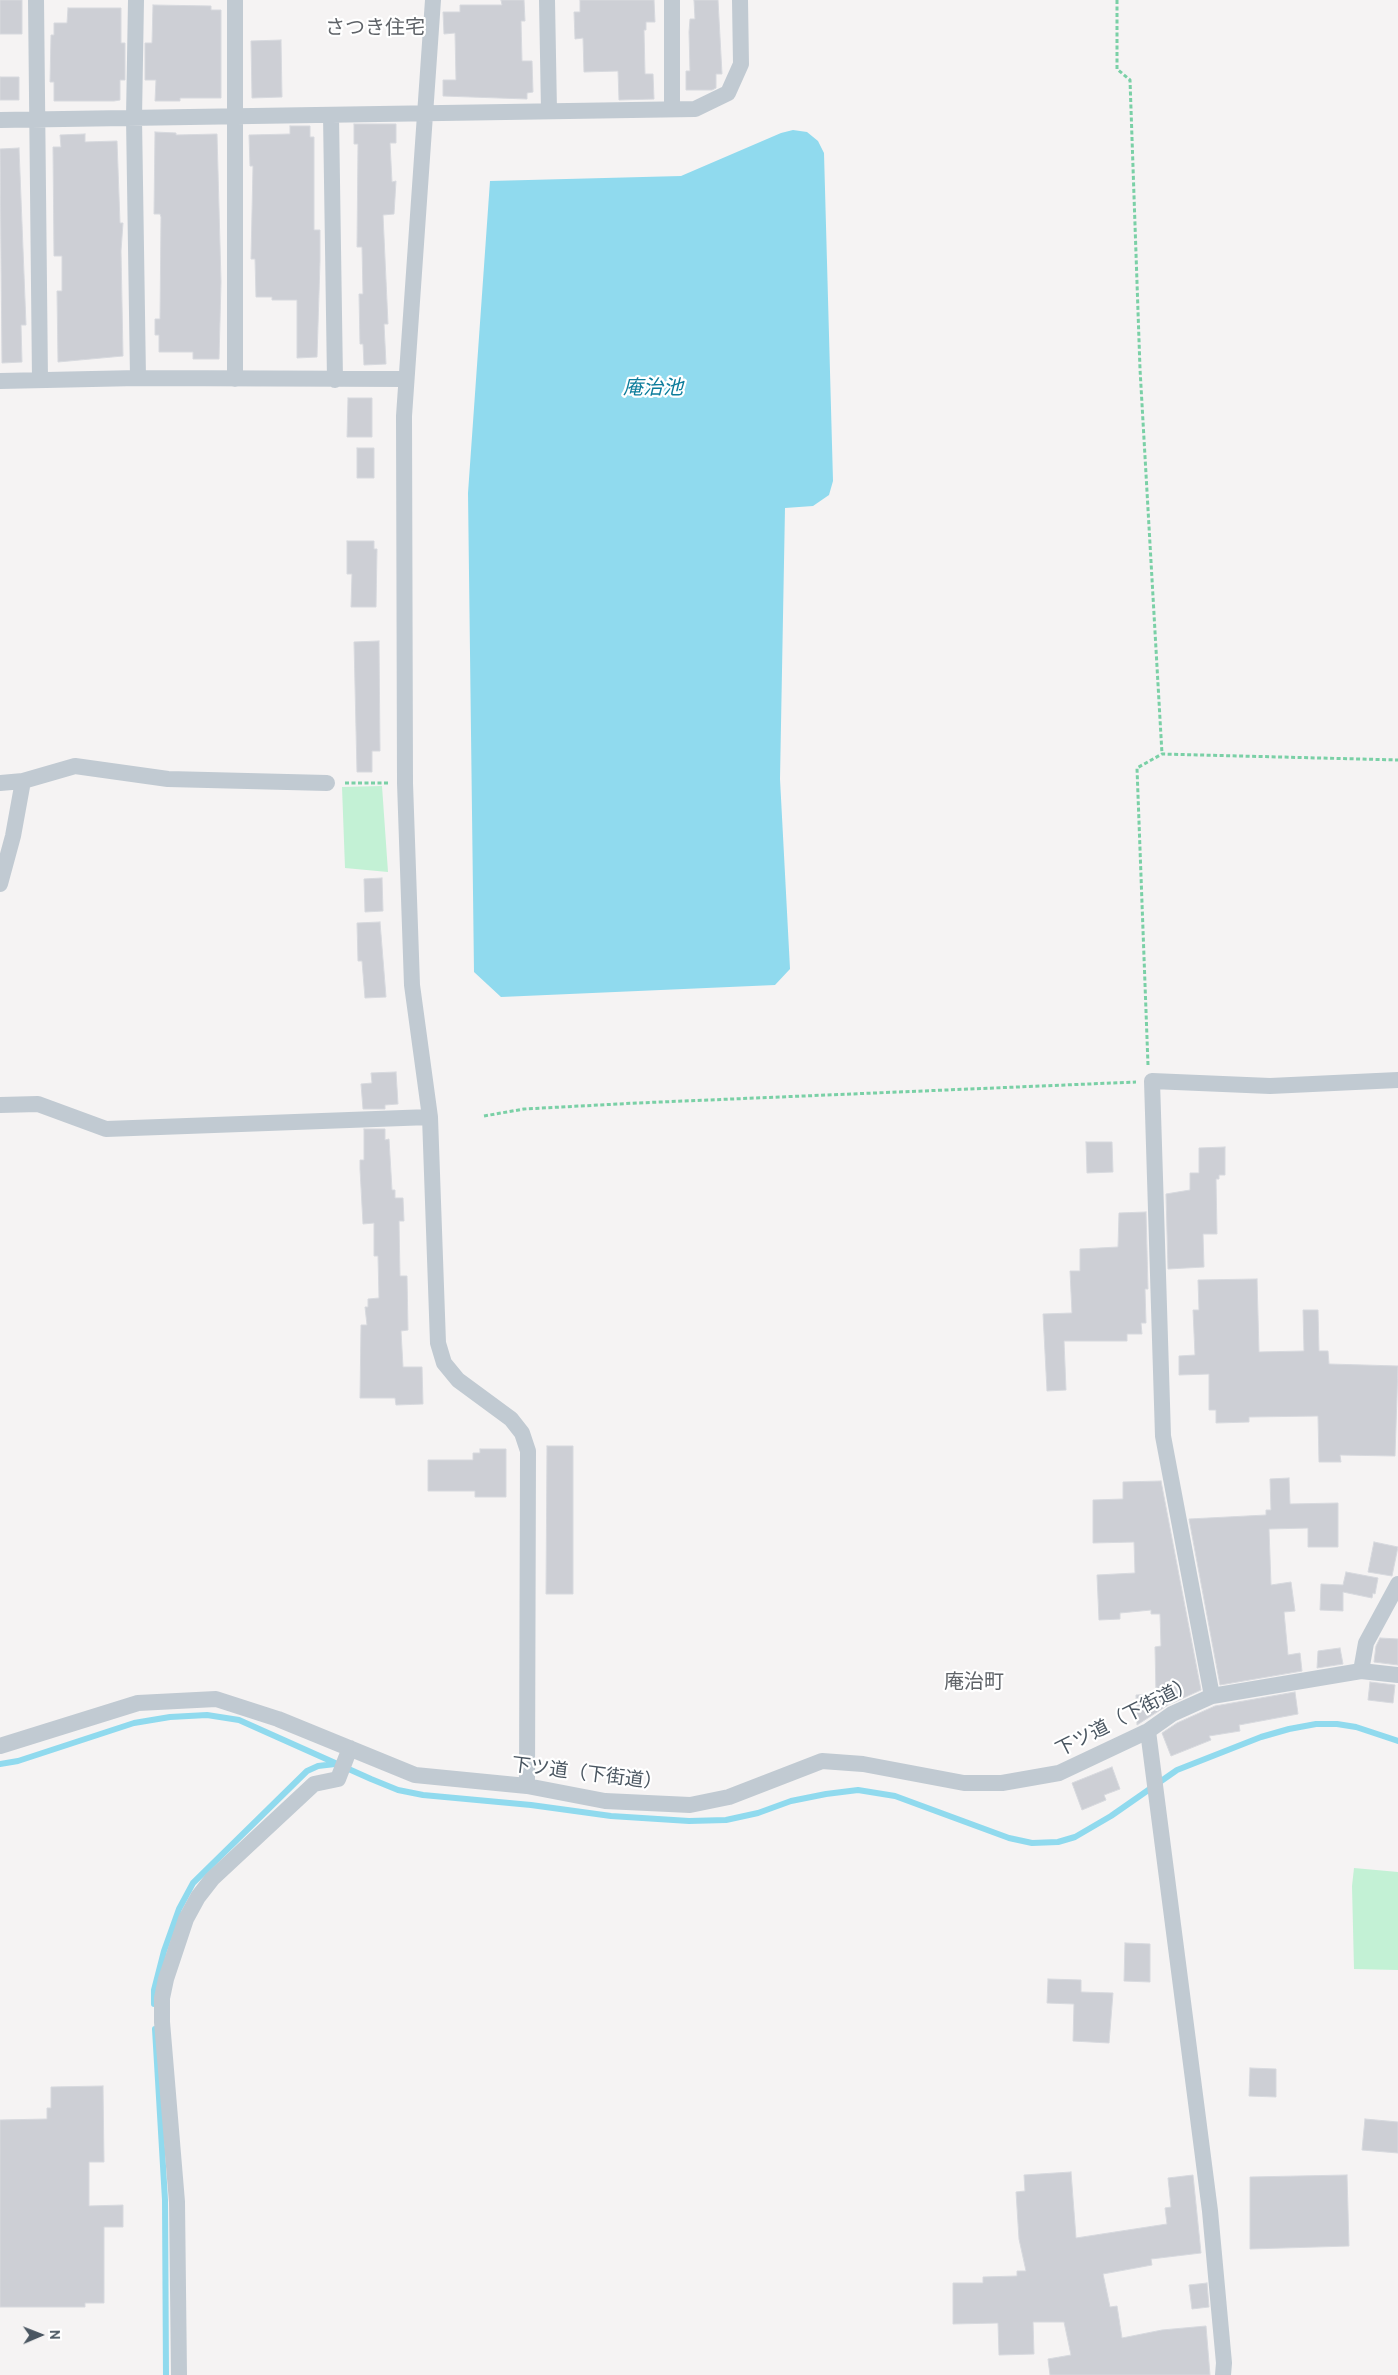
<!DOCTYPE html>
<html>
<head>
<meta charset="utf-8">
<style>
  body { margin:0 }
  #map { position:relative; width:1398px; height:2375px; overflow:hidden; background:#f5f3f3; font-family:Cabin,sans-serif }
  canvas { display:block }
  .north { position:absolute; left:15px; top:2310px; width:50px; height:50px; -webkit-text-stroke:4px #fff; paint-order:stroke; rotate:89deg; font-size:14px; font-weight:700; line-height:20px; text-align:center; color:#4a5661 }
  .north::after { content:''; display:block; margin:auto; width:18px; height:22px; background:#4a5661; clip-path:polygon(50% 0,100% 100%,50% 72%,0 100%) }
</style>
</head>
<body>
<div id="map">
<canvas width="1398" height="2375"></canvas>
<div class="north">N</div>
</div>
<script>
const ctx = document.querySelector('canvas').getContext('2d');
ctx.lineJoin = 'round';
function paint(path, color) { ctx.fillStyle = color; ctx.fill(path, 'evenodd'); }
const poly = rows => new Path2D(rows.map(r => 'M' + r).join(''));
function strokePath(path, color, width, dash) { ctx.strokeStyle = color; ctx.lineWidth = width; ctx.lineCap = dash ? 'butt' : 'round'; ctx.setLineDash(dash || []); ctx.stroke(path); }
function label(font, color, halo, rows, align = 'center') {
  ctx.font = font + ' Cabin,"Noto Sans JP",sans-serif'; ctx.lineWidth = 4.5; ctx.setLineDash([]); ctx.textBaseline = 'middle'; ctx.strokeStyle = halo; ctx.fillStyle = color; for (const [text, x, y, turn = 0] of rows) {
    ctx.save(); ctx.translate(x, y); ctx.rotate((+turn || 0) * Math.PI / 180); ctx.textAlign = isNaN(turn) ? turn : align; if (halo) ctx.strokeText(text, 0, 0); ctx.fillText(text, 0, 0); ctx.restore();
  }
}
paint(poly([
  [382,786,388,872,345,868,342,787],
  [1354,1868,1398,1872,1398,1970,1354,1969,1352,1886]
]), '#c3f1d5');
paint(poly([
  [793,130,807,132,818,141,824,153,833,481,829,495,813,506,785,508,780,779,790,969,775,985,501,997,474,972,468,493,490,181,681,176,781,133]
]), '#90daee');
strokePath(poly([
  [0,1764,18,1761,134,1723,170,1717,207,1715,239,1720,371,1779,398,1790,423,1795,531,1805,611,1816,689,1821,726,1820,758,1813,791,1801,826,1794,858,1790,895,1796,1009,1838,1032,1843,1058,1842,1075,1837,1111,1816,1177,1770,1261,1737,1289,1729,1316,1724,1337,1724,1356,1727,1398,1741],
  [154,2004,154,1990,164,1951,179,1909,193,1883,307,1771,318,1766,335,1764],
  [155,2029,165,2200,166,2375]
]), '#90daee', 6);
const building = poly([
  [0,0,22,0,22,34,0,34,0,0],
  [501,0,524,0,525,21,521,21,522,61,532,61,533,92,527,93,527,99,443,96,443,80,456,80,455,33,444,34,443,12,460,12,460,5,502,5,501,0],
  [580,0,654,0,655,22,646,22,646,30,644,30,645,74,653,74,654,99,619,100,618,71,584,72,583,38,575,39,574,12,580,12,580,0],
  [694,0,718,0,722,74,716,74,716,88,712,90,686,90,686,71,690,71,689,32,690,19,695,19,694,0],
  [153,5,211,6,211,10,221,10,221,98,180,98,180,101,155,101,156,80,145,80,145,43,152,43,153,5],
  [68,8,121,8,121,43,125,43,125,80,120,80,120,100,114,101,54,101,54,82,50,82,51,35,54,35,54,23,67,23,68,8],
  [281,40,282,97,252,98,251,41,281,40],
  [0,77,19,77,19,100,0,100,0,77],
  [354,124,396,124,396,143,390,143,392,182,396,181,394,214,383,215,388,324,384,324,386,364,364,365,363,344,360,344,359,294,363,294,362,247,357,247,358,144,354,144,354,124],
  [290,126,310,126,310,137,314,137,314,230,320,230,320,261,317,357,297,358,297,300,272,300,272,297,256,297,255,259,251,259,253,166,250,166,249,135,290,134,290,126],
  [155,132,176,133,176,135,217,134,221,282,219,359,193,359,193,352,159,352,159,335,155,335,155,319,160,319,161,217,160,214,154,214,155,132],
  [85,134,85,142,117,141,120,223,123,223,121,251,123,356,58,362,57,291,62,291,62,256,54,256,53,147,61,147,60,135,85,134],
  [19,148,26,325,21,325,22,362,2,363,0,149,19,148],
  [348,398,372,398,372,437,347,437,348,398],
  [357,448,374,448,374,478,357,478,357,448],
  [347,541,374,541,374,549,377,549,376,607,351,607,352,574,347,574,347,541],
  [379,641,380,751,372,751,372,772,357,772,354,642,379,641],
  [382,878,383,911,365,912,364,879,382,878],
  [380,922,386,997,365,998,362,961,358,961,357,923,380,922],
  [396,1072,398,1104,385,1105,385,1109,363,1109,361,1084,372,1083,371,1073,396,1072],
  [364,1129,385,1129,385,1140,389,1139,392,1190,395,1190,395,1198,403,1198,404,1221,399,1221,400,1276,407,1276,408,1330,401,1331,403,1367,422,1367,423,1404,396,1405,395,1398,360,1398,361,1325,367,1325,365,1307,368,1307,368,1299,379,1298,378,1256,374,1256,374,1223,363,1224,360,1169,360,1160,364,1160,364,1129],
  [1086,1142,1112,1142,1113,1172,1087,1173,1086,1142],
  [1225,1147,1225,1175,1219,1175,1219,1179,1216,1179,1217,1234,1203,1234,1204,1267,1168,1269,1166,1194,1190,1190,1190,1173,1199,1173,1199,1148,1225,1147],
  [1146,1212,1148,1289,1145,1289,1146,1323,1141,1323,1142,1334,1127,1334,1127,1341,1064,1341,1066,1390,1047,1391,1043,1314,1072,1313,1070,1271,1080,1271,1080,1249,1118,1247,1119,1213,1146,1212],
  [1257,1279,1259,1352,1304,1351,1303,1310,1318,1310,1319,1351,1328,1351,1329,1364,1398,1366,1395,1456,1340,1455,1341,1462,1319,1462,1318,1416,1249,1417,1249,1422,1216,1423,1216,1410,1209,1410,1209,1374,1179,1375,1179,1356,1195,1355,1193,1310,1199,1310,1198,1280,1257,1279],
  [547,1446,573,1446,573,1594,546,1594,547,1446],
  [480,1449,506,1449,506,1497,475,1497,475,1491,428,1491,428,1460,473,1460,473,1453,480,1453,480,1449],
  [1289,1478,1290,1504,1338,1503,1338,1547,1308,1547,1308,1528,1269,1529,1271,1585,1291,1582,1295,1611,1284,1612,1288,1655,1300,1653,1302,1671,1220,1685,1189,1519,1266,1515,1266,1510,1271,1510,1270,1479,1289,1478],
  [1161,1481,1201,1690,1168,1705,1137,1725,1136,1695,1156,1694,1155,1647,1161,1646,1160,1614,1151,1614,1151,1610,1120,1613,1120,1619,1099,1620,1097,1575,1135,1573,1134,1542,1093,1543,1093,1500,1123,1499,1123,1482,1161,1481],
  [1374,1542,1398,1547,1392,1576,1368,1572,1374,1542],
  [1346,1572,1378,1578,1375,1594,1373,1593,1372,1598,1343,1592,1343,1611,1320,1610,1321,1584,1343,1585,1346,1572],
  [1380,1638,1398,1639,1398,1665,1374,1662,1376,1646,1380,1638],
  [1340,1648,1343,1664,1317,1668,1318,1651,1340,1648],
  [1370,1682,1395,1685,1393,1703,1368,1700,1370,1682],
  [1295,1692,1298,1714,1239,1725,1240,1731,1209,1736,1211,1740,1171,1756,1162,1733,1177,1723,1215,1706,1295,1692],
  [1112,1767,1120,1789,1104,1795,1106,1800,1082,1810,1072,1783,1112,1767],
  [1125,1943,1150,1944,1150,1982,1124,1981,1125,1943],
  [1048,1979,1081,1980,1081,1992,1113,1993,1109,2043,1073,2041,1074,2004,1047,2003,1048,1979],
  [1250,2068,1276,2069,1276,2097,1249,2096,1250,2068],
  [103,2086,104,2162,89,2162,89,2206,123,2205,123,2227,104,2227,104,2303,85,2303,85,2307,0,2307,0,2120,47,2119,47,2108,51,2108,51,2087,103,2086],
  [1365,2119,1398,2122,1398,2153,1362,2150,1365,2119],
  [1071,2172,1076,2238,1167,2224,1165,2208,1171,2207,1168,2178,1193,2175,1201,2253,1151,2259,1152,2265,1103,2274,1110,2307,1117,2306,1122,2338,1162,2330,1206,2326,1210,2375,1050,2375,1048,2359,1071,2355,1064,2322,1033,2322,1034,2354,999,2355,998,2323,953,2324,953,2283,983,2283,983,2277,1017,2276,1017,2271,1026,2271,1019,2239,1016,2192,1025,2191,1024,2175,1071,2172],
  [1347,2175,1349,2246,1250,2249,1250,2177,1347,2175],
  [1207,2283,1209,2307,1192,2309,1189,2285,1207,2283]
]);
paint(building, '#cdcfd5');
strokePath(building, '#d7d9de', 1);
strokePath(poly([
  [1117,0,1117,69,1130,80,1140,369,1162,754],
  [345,783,389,783],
  [1148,1065,1137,768,1162,754,1398,760],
  [484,1116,524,1109,637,1103,1136,1082]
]), '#7ad0a6', 3, [4, 2.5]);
strokePath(poly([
  [36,0,40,380],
  [136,0,134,118,138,378],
  [235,0,235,379],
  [433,0,404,416,405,783,412,985,430,1117,438,1343,444,1363,458,1380,511,1419,522,1433,528,1451,527,1786],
  [547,0,549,111],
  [672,109,672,0],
  [331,115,335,380],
  [0,120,695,109,728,93,741,64,740,0],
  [0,381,138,378,406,379],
  [0,783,23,781,75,766,168,779,327,783],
  [0,884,13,836,23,781],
  [0,1105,38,1104,106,1129,430,1117],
  [1361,1671,1366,1643,1398,1584],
  [1212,1696,1163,1436,1152,1081,1270,1086,1398,1080],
  [1148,1731,1210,2211,1224,2363,1223,2375],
  [0,1746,138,1703,216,1699,278,1719,415,1775,527,1786,605,1801,690,1805,729,1797,822,1761,863,1764,964,1783,1002,1783,1059,1773,1148,1731,1172,1714,1212,1696,1361,1671,1398,1675],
  [179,2375,177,2202,162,2022,162,1998,166,1979,186,1919,198,1897,212,1879,314,1784,338,1779,350,1748]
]), '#c1cad2', 16);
label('19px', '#4a5661', '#fff', [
  ["下ツ道（下街道）",1125,1717,-27],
  ["下ツ道（下街道）",587,1774,7]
]);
label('20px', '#5f6368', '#fff', [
  ["さつき住宅",375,28],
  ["庵治町",974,1682]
]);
label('italic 20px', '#0c7c9b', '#fff', [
  ["庵治池",653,388]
]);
</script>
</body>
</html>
